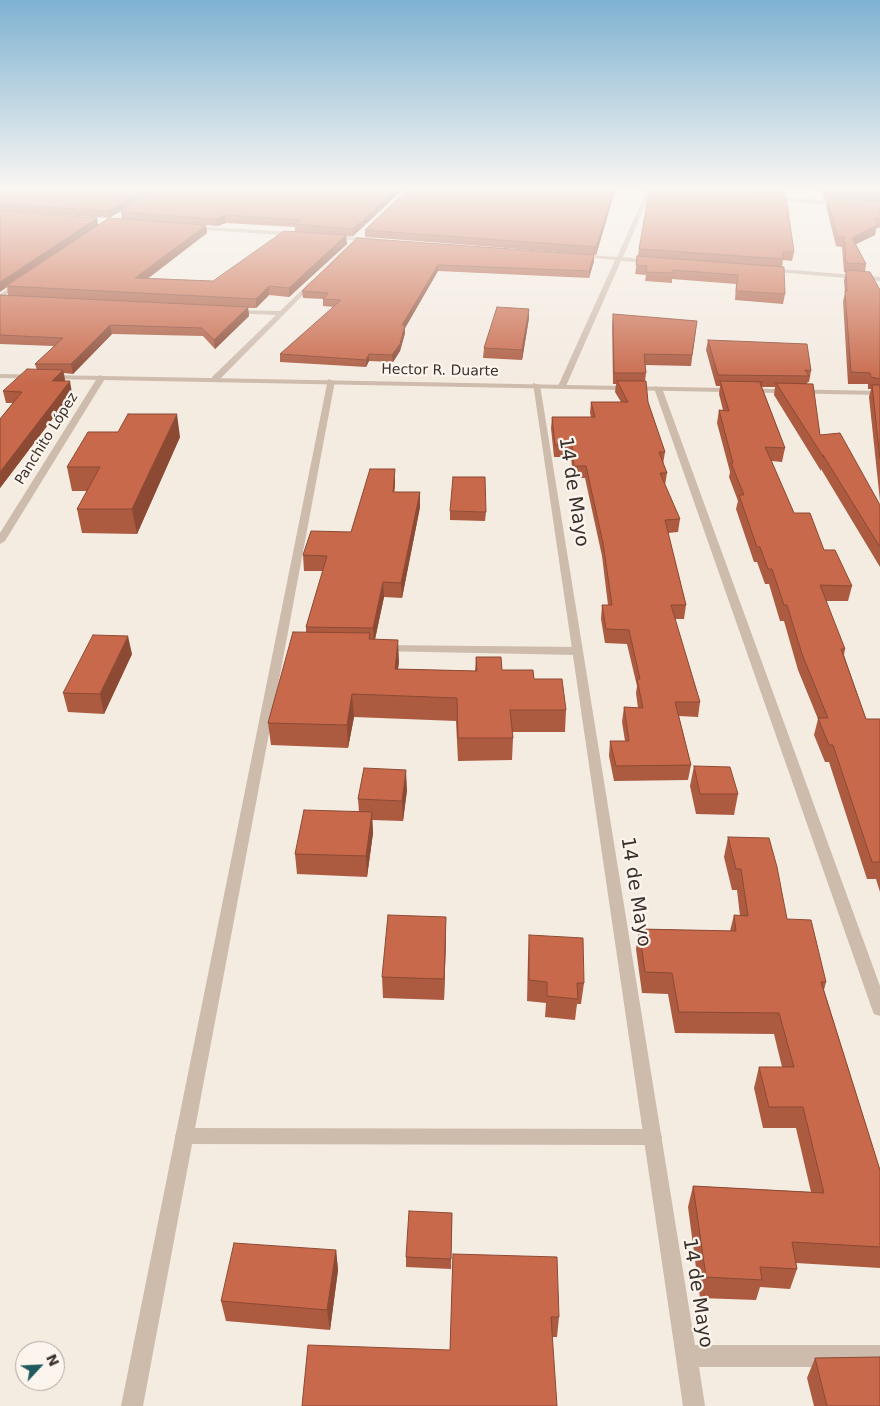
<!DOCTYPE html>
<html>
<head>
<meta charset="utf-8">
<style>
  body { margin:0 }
  #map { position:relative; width:880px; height:1406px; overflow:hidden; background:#f4ebe1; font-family:"DejaVu Sans",sans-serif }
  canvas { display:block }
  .north { position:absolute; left:15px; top:1341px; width:50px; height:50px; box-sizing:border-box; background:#fbf5ee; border:1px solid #aea6a0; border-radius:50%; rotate:65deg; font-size:14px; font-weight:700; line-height:20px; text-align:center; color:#3b302b }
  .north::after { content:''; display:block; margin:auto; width:18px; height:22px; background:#1f5a5e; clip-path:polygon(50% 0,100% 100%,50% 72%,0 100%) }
</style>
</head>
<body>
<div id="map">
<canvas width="880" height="1406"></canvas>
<div class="north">N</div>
</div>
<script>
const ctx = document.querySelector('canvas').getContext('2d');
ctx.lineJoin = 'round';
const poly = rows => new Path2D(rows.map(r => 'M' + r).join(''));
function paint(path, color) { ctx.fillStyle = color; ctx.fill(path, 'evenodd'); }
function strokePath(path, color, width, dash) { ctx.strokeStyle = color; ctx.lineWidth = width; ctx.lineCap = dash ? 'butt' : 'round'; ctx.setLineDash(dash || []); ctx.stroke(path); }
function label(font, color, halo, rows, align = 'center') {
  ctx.font = font + ' "DejaVu Sans",sans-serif'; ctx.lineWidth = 4.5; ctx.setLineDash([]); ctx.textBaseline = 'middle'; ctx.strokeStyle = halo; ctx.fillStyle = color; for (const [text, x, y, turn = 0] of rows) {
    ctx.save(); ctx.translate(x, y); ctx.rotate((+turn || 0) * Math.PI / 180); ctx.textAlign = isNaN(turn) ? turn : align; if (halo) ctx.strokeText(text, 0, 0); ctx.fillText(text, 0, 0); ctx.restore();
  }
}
paint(poly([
  [382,645,577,647,583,651,577,655,378,651,376,649,378,647,382,645],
  [184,1128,653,1129,660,1131,662,1137,660,1143,653,1145,184,1144,177,1142,175,1136,177,1130,184,1128]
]), '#cdbbac');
paint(poly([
  [586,187,647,189,648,187,654,187,653,189,672,192,651,192,623,257,656,261,653,263,621,261,566,386,562,388,558,386,615,260,575,256,578,254,617,257,646,192,586,187],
  [771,197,843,202,846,204,843,206,769,200,771,197],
  [187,226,297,232,300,234,297,236,189,229,187,226],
  [329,235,374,238,377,240,374,242,327,238,329,235],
  [768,268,880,277,880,281,766,271,768,268],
  [312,280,317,281,218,381,212,381,212,377,276,315,232,313,230,312,230,310,280,311,312,280],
  [99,375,106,377,5,541,0,544,0,533,99,375],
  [328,379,335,381,143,1406,121,1406,328,379],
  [533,383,540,385,695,1345,880,1345,880,1367,699,1367,705,1406,683,1406,533,383],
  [655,386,662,388,880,986,880,1016,874,1014,872,1009,654,388,655,386]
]), '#cdbbac');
paint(poly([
  [19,282,24,283,0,299,0,294,19,282],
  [0,374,880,391,880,395,0,378,0,374]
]), '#cdbbac');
paint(poly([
  [0,187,163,187,109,218,0,211],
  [165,187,406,187,353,236,346,236,347,244,289,297,269,295,256,308,248,308,249,316,215,349,203,336,112,334,73,374,64,373,65,381,72,393,0,488,0,419,13,403,6,403,3,391,37,370,35,364,54,346,0,344,0,295,8,295,7,287,0,292,97,218,98,225,122,219,121,212],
  [226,223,295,227,295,232,213,281,148,278,207,233,206,225,217,226],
  [615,187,615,191,596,255,365,237,365,230],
  [655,187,785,187,784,196,794,252,792,261,783,260,782,267,785,294,783,304,735,300,736,284,672,279,672,283,645,281,646,275,635,274,639,249],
  [821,187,880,187,880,228,876,228,875,235,856,244,866,264,865,272,880,290,880,501,869,397,871,389,868,389,868,384,848,384,843,301,845,293,844,280,846,273,844,272,842,247,836,246,826,206,827,199,824,199],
  [357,238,594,255,594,261,589,278,438,271,405,328,405,333,400,351,393,362,369,361,366,367,280,362,280,354,334,307,323,306,323,299,303,298,302,291],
  [613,314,697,321,691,366,645,365,646,373,645,381,648,402,665,452,663,464,667,473,665,485,680,519,678,532,668,533,686,605,684,619,675,619,700,702,698,717,679,716,691,765,688,780,614,781,609,756,610,741,625,741,622,722,624,707,638,708,636,693,637,686,627,644,605,643,601,619,602,605,608,605,602,556,585,478,573,478,571,457,554,457,551,428,552,417,591,417,590,413,591,402,621,402,615,392,616,384,613,384,612,325],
  [529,318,522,360,483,358,484,348],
  [708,340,811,371,809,382,808,382,807,383,820,435,880,505,880,567,821,469,821,471,774,395,775,387,762,387,785,448,782,462,771,461,794,513,852,586,848,601,826,601,845,649,844,655,866,719,880,719,880,892,876,879,867,879,829,762,825,762,814,735,818,719,798,670,784,621,780,621,769,584,765,584,757,562,754,562,736,509,738,501,729,477,730,472,717,423,719,410,723,410,719,394,720,386,716,386,706,350],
  [180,437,137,534,82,533,77,509,87,491,72,491,67,467],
  [395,484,394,492,420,492,420,507,402,598,384,597,375,639,399,661,398,669,475,671,476,657,502,670,534,679,566,710,565,732,512,732,513,738,512,760,458,761,456,721,354,717,348,748,271,745,268,723,306,632,306,627,323,571,304,571,303,555,351,532],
  [450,511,486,512,485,521,450,520],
  [132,654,104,714,68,712,63,693],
  [694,766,738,794,734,815,696,814,690,786],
  [407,790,403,821,372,820,373,833,367,877,297,874,295,854,359,812,358,799],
  [728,837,787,919,826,982,824,990,880,1170,880,1268,796,1263,797,1269,790,1289,760,1287,756,1300,700,1298,688,1207,693,1186,811,1192,796,1128,763,1128,754,1088,759,1067,782,1067,774,1034,675,1033,668,994,642,993,636,949,639,929,730,931,734,915,740,916,737,890,732,890,724,857],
  [529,935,584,983,581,1004,577,1004,575,1020,545,1017,546,1003,527,1001,528,956],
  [446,937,444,1000,383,998,382,977],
  [452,1213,451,1269,406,1267,406,1257],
  [336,1250,338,1270,330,1330,226,1321,221,1301],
  [453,1254,559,1317,557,1337,552,1337,450,1350],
  [815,1358,880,1406,814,1406,807,1378]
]), '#ac5a40');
paint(poly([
  [150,187,163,187,109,218,108,211],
  [399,187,406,187,353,236,353,229],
  [615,187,615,191,596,255,596,247],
  [225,215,226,223,217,226,216,219],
  [97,218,98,225,6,286,7,287,0,292,0,282],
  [206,225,207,233,137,287,135,278],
  [877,225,875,235,850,247,852,238],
  [346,235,347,244,289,297,289,288],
  [594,255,594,261,589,278,589,271],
  [438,265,438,271,405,328,405,333,400,351,393,362,392,355,402,325],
  [269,286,269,295,256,308,256,299],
  [248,307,249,316,215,349,214,340],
  [529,309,529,318,522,360,522,350],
  [110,325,112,334,73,374,71,364],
  [369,354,369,361,366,367,366,360],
  [63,370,65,381,52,381],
  [70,381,72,393,0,488,0,472],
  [177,414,180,437,137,534,132,509],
  [395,469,395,484,393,506,393,492],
  [420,492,420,507,402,598,401,583],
  [383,582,384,597,374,644,373,628],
  [128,636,132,654,104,714,100,694],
  [398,640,399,661,395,691,395,669],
  [352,694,354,717,348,748,347,725],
  [406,770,407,790,403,821,402,801],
  [372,812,373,833,367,877,366,856],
  [446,917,446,937,444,1000,444,979],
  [336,1250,338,1270,330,1330,327,1310]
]), '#8c4a34');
const building = poly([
  [0,187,150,187,108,211,0,204,0,187],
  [165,187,399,187,353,229,294,224,301,220,225,215,216,219,121,212,165,187],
  [410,187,615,187,596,247,365,230,410,187],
  [653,187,786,196,794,252,783,252,783,259,639,249,648,198,653,187],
  [753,187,785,187,785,189,753,187],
  [824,187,880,187,880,194,825,190,824,187],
  [827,198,880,201,880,219,875,218,877,225,852,238,866,264,846,263,844,237,838,237,827,198],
  [0,211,97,218,0,282,0,211],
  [109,218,206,225,135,278,213,281,284,231,346,235,289,288,269,286,256,299,6,286,109,218],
  [357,238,594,255,589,271,438,265,402,325,405,325,400,344,392,355,369,354,366,360,280,354,341,300,323,299,328,293,302,291,357,238],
  [637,256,784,267,785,294,736,291,738,275,673,270,673,273,646,272,647,266,636,265,637,256],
  [846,270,870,272,880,290,880,379,871,377,870,373,851,372,845,291,847,291,846,270],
  [0,295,248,307,214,340,202,328,110,325,71,364,35,364,63,338,0,335,0,295],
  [497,307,529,309,522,350,484,348,497,307],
  [613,314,697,321,692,355,644,354,646,373,614,373,613,314],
  [708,340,807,344,811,371,805,370,809,376,718,375,708,340],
  [27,369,63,370,52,381,70,381,0,472,0,419,22,392,3,391,27,369],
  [617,381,646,381,648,402,665,452,659,452,667,473,660,473,680,519,665,520,686,605,671,605,700,702,675,702,691,765,616,766,610,741,629,741,624,707,643,708,637,679,640,679,629,630,606,629,602,605,612,605,603,543,586,466,574,466,572,445,555,445,552,417,595,417,591,402,628,402,617,381],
  [720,381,763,382,760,383,785,448,765,447,771,460,794,513,810,513,824,550,835,550,852,586,820,585,845,649,841,649,866,719,880,719,880,862,872,862,833,745,829,745,818,718,828,718,802,654,787,605,784,605,772,569,768,569,760,547,757,547,739,495,744,495,731,463,733,463,719,410,729,411,720,381],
  [776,383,813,384,820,435,840,433,880,505,880,547,823,455,824,458,776,383],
  [872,385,880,385,880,459,872,385],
  [128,414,177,414,132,509,77,509,100,467,67,467,88,432,118,432,128,414],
  [370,469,395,469,393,492,420,492,401,583,383,582,373,628,306,627,327,556,303,555,311,531,351,532,370,469],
  [453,477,485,477,486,512,450,511,453,477],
  [293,632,370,633,369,639,398,640,395,669,477,671,476,657,501,657,502,670,533,670,534,679,562,679,566,710,510,710,513,738,458,738,457,698,352,694,347,725,268,723,293,632],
  [93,635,128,636,100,694,63,693,93,635],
  [694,766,730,767,738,794,700,794,694,766],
  [364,768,406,770,402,801,358,799,364,768],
  [304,810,372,812,366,856,295,854,304,810],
  [728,837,769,838,777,867,787,919,811,920,826,982,821,982,880,1170,880,1247,792,1242,797,1269,760,1267,762,1280,706,1277,693,1186,824,1193,803,1107,769,1107,759,1067,794,1067,779,1013,679,1012,672,973,645,972,639,929,736,931,734,915,748,916,741,869,736,869,728,837],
  [388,915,446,917,444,979,382,977,388,915],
  [529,935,583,938,584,983,577,983,578,999,547,996,547,982,529,980,529,935],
  [409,1211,452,1213,451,1259,406,1257,409,1211],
  [234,1243,336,1250,327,1310,221,1301,234,1243],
  [453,1254,557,1257,559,1317,551,1317,557,1406,302,1406,308,1345,450,1350,453,1254],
  [880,1357,880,1406,827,1406,815,1358,880,1357]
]);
paint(building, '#c8694b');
strokePath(building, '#8c4a34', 1);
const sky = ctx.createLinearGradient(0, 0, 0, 384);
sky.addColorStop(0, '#7eb2d2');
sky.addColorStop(0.49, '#faf6f2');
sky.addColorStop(1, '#faf6f200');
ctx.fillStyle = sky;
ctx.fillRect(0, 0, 880, 384);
label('14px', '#3b302b', '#fbf5ee', [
  ["Hector R. Duarte",440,371,1],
  ["Panchito López",47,439,-58]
]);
label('19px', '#3b302b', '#fbf5ee', [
  ["14 de Mayo",573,492,81],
  ["14 de Mayo",635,892,81],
  ["14 de Mayo",697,1293,81]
]);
</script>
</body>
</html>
